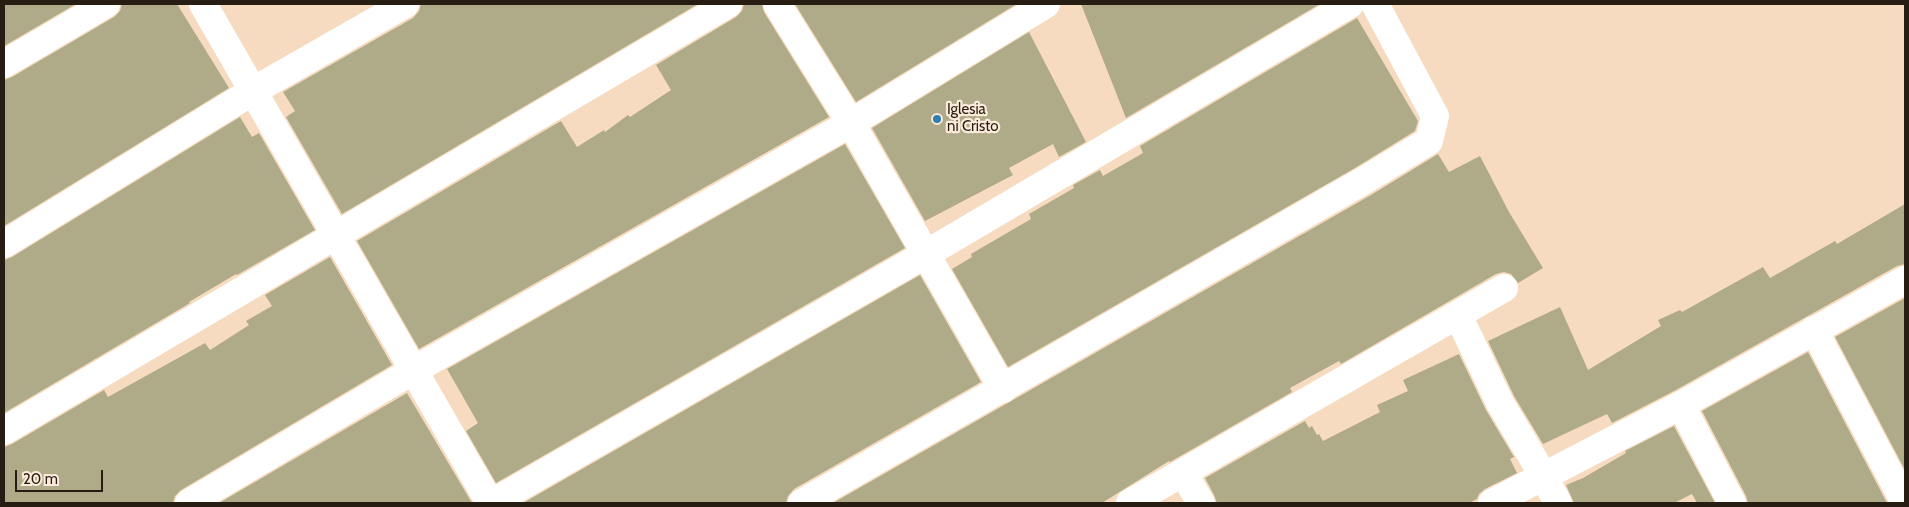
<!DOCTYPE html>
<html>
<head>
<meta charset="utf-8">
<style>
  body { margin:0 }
  #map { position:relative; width:1909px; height:507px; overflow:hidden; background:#f7dbc0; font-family:Cabin,sans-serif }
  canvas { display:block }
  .frame { position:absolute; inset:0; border:5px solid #271d13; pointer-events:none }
  .scale { position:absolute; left:15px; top:470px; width:88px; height:22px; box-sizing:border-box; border:2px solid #271d13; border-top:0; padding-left:6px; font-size:15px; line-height:18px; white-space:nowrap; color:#271d13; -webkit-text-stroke:4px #fcebda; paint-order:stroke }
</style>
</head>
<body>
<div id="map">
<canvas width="1909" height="507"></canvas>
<div class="frame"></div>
<div class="scale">20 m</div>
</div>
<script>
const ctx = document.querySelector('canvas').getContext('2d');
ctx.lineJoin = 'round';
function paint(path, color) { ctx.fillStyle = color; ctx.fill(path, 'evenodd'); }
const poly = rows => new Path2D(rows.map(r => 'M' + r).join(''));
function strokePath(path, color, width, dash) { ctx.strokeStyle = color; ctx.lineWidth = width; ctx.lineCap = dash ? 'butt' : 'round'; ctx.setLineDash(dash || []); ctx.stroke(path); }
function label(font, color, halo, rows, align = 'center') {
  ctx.font = font + ' Cabin,sans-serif'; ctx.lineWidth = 4.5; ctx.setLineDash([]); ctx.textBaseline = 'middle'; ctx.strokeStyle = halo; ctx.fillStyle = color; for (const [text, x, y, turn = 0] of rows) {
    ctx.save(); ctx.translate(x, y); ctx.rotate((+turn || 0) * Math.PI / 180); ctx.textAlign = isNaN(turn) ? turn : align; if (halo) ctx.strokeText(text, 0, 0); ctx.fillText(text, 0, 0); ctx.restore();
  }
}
paint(poly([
  [4,4,76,4,4,46],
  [122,4,177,4,229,88,4,226,4,80,12,77,114,17,120,11],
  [421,4,698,4,342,214,286,117,295,111,283,92,413,18,419,11],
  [744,4,762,4,764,12,829,117,419,349,357,241,561,121,577,147,604,130,605,132,628,115,630,117,671,90,656,65,736,17,742,11],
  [795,4,1015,4,1015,5,856,102],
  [1081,4,1320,4,1126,118],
  [1357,18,1418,121,1415,131,1355,168,1008,367,952,269,972,257,971,254,1031,219,1029,214,1074,188,1073,185,1100,170,1103,176,1143,153,1140,146],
  [1029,32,1086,142,1059,157,1053,144,1009,168,1013,175,925,221,872,128],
  [240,117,252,137,259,133,315,230,237,275,236,274,189,302,190,303,4,413,4,260,12,257],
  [845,144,905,248,496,483,466,431,478,423,447,369],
  [1438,154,1449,172,1480,156,1509,212,1543,268,1518,283,1511,274,1504,272,1496,274,1341,364,1339,361,1290,388,1292,392,1170,462,1169,461,1102,503,833,503,1371,195],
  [1905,204,1905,264,1897,266,1674,391,1612,423,1607,414,1543,444,1514,396,1488,341,1560,307,1588,370,1661,326,1658,320,1680,310,1682,312,1763,267,1770,278,1835,241,1837,244],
  [330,257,392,365,181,490,175,496,173,503,4,503,4,447,12,444,104,390,108,397,205,343,210,350,249,325,246,321,272,306,265,295],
  [920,275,981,382,794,489,788,496,786,503,523,503],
  [1905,298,1905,470,1835,337],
  [1808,352,1887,503,1748,503,1746,496,1702,411],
  [1459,354,1486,410,1514,457,1510,459,1517,473,1485,489,1479,494,1477,499,1469,503,1217,503,1214,495,1205,478,1305,421,1309,428,1312,426,1317,435,1319,434,1323,441,1380,412,1377,405,1408,391,1403,380],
  [407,393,472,503,219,503],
  [1674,426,1715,503,1697,503,1692,494,1674,503,1574,503,1566,485,1583,478,1626,453,1625,451]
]), '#afab88');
strokePath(poly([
  [777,4,851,123,1003,389],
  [4,64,106,4],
  [4,244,253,91,405,4],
  [1458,315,1500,403,1543,475,1558,503],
  [1814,330,1905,503],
  [1681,405,1732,503],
  [4,431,728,4],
  [1184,474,1201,503],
  [189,503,414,370,851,123,1046,4],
  [492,503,926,254,1350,4],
  [802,503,1363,181,1429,141,1435,116,1375,4],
  [1130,503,1504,288],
  [1492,503,1681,405,1905,280]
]), '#fff', 28);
strokePath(poly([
  [203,4,490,503]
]), '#fff', 28);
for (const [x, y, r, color] of [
  [937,119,5,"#2e7fb0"]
]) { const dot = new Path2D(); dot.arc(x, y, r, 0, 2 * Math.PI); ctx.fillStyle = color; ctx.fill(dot); strokePath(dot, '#fcebda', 2); }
label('15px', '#271d13', '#fcebda', [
  ["Iglesia",947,110],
  ["ni Cristo",947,127]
], 'left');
</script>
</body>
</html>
